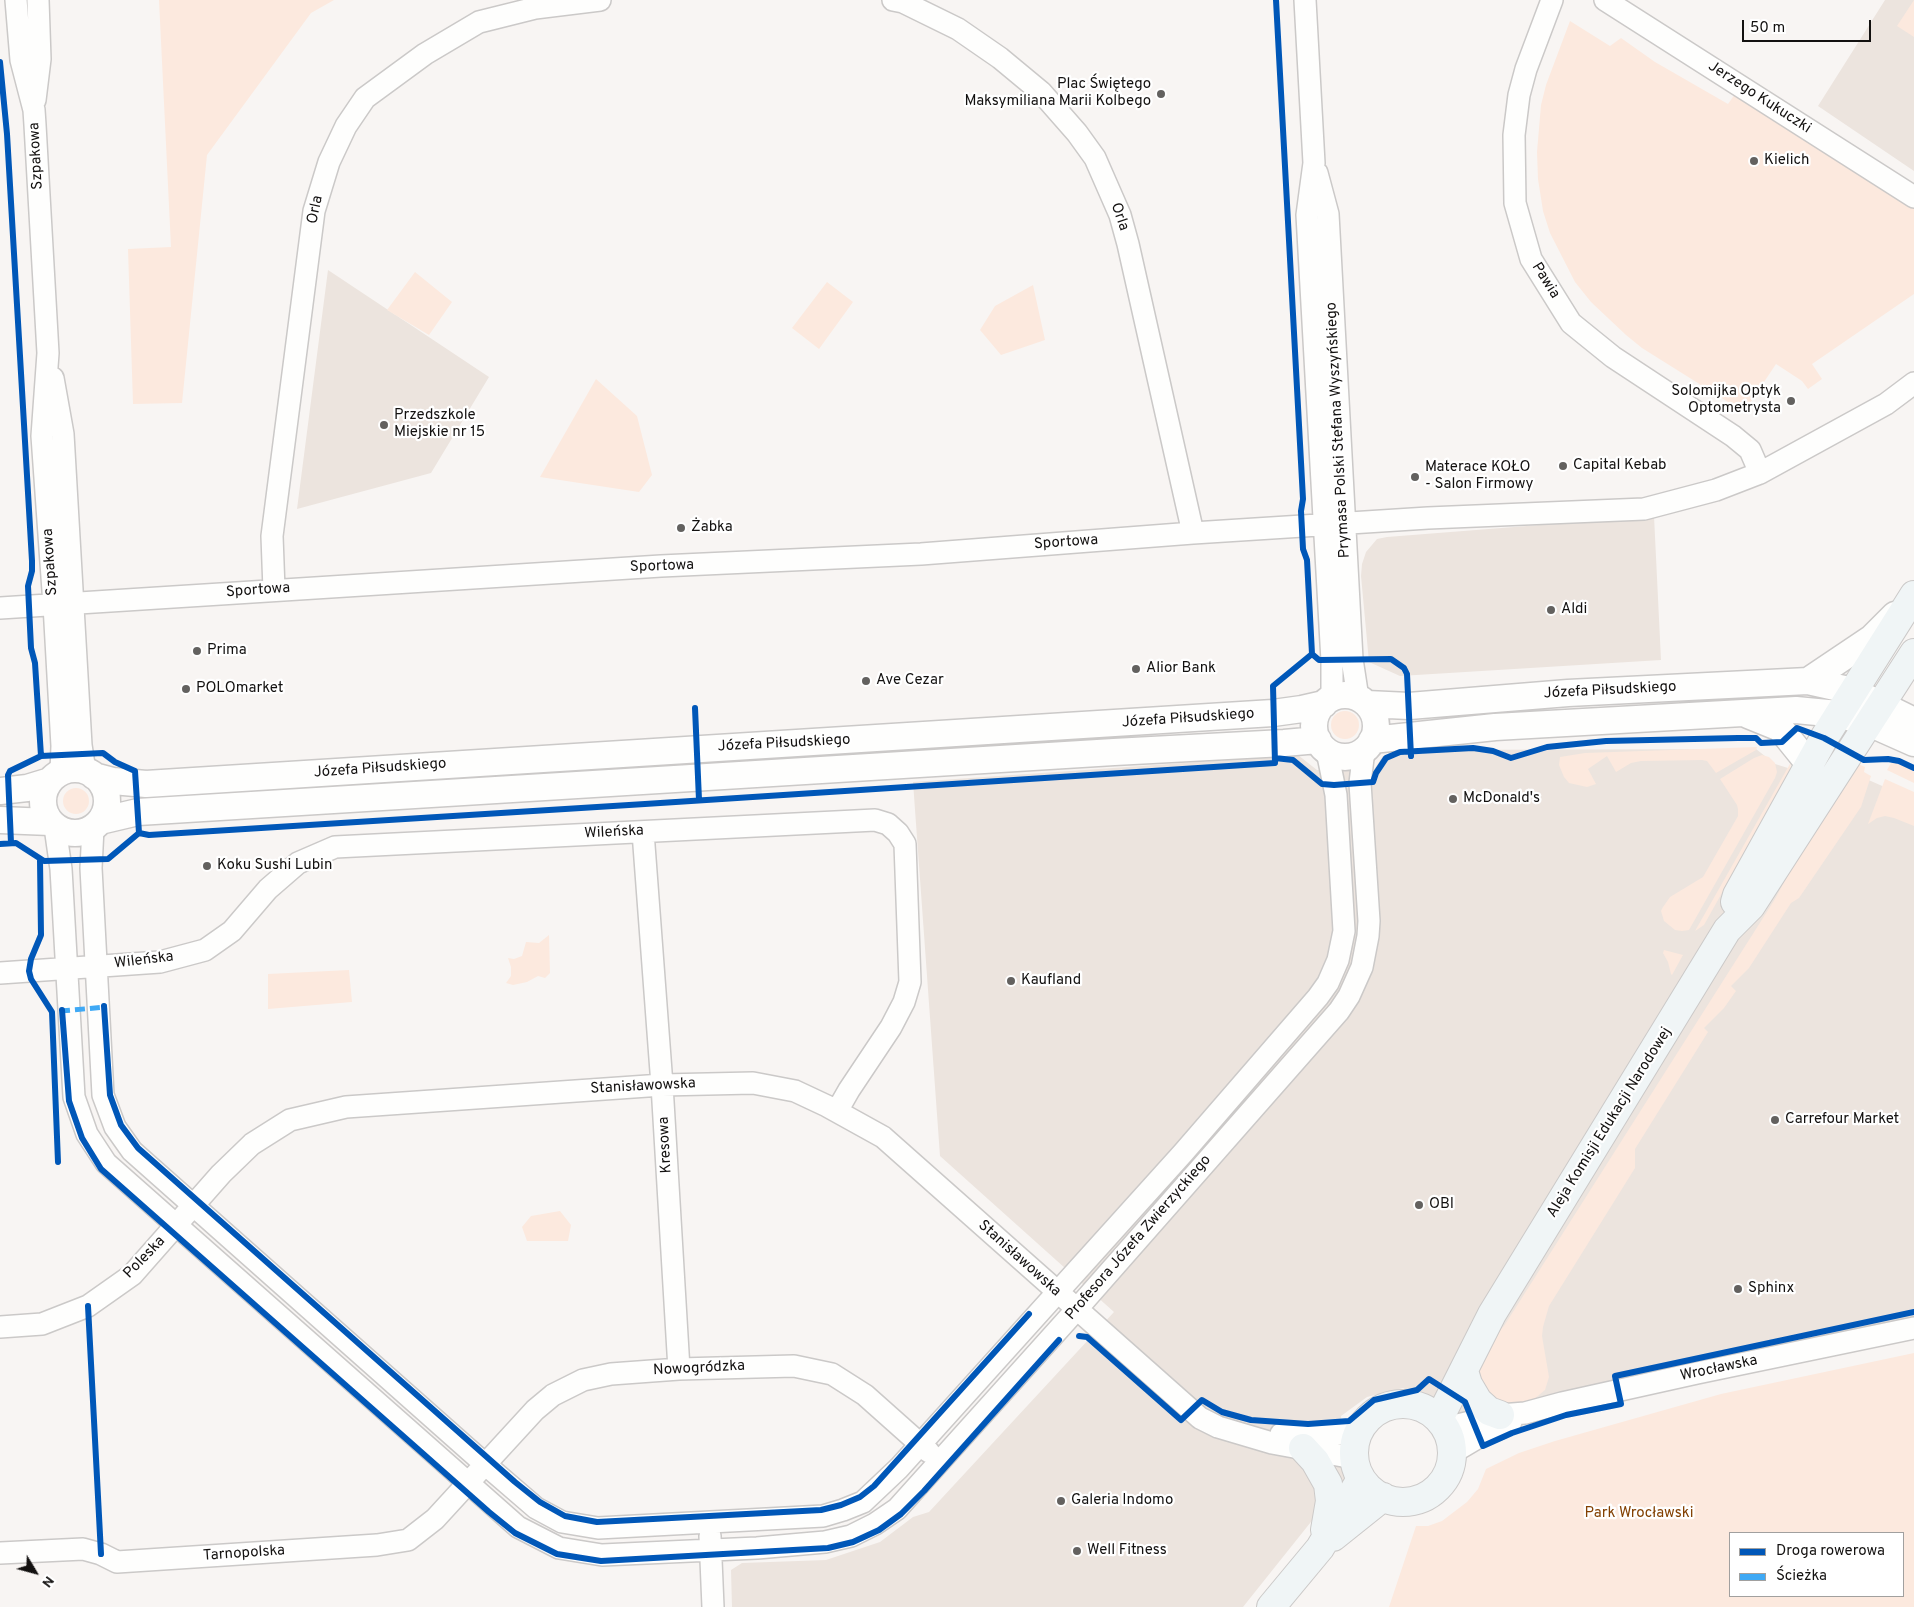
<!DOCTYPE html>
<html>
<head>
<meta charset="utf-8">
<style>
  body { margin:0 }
  #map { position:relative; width:1914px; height:1607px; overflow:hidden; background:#f8f5f3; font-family:Overpass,sans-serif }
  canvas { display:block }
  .legend { position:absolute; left:1729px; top:1532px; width:175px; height:65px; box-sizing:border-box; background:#fff; border:1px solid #a1a09f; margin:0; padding:6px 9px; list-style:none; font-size:15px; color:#131110 }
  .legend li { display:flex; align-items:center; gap:10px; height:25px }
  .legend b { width:25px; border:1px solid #a1a09f }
  .north { position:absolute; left:10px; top:1547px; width:50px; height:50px; -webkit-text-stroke:4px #fff; paint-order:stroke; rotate:127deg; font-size:14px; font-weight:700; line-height:20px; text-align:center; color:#131110 }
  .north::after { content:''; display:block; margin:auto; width:18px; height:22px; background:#131110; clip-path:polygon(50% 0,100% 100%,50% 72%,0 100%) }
  .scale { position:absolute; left:1742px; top:20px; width:129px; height:22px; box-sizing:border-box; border:2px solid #131110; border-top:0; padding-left:6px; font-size:15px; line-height:18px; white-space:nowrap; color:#131110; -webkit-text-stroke:4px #fff; paint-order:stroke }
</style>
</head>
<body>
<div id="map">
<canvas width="1914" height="1607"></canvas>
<ul class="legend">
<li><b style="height:6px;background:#0057b8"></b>Droga rowerowa</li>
<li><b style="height:6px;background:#3fa9f5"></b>Ścieżka</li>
</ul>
<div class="north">N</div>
<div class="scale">50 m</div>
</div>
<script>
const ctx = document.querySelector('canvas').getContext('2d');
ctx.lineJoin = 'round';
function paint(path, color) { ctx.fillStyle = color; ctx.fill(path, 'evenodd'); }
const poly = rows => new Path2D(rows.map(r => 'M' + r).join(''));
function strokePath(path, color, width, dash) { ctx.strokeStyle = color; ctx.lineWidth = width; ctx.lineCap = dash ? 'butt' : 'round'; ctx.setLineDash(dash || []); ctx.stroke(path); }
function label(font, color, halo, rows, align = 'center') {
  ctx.font = font + ' Overpass,sans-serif'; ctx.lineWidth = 4.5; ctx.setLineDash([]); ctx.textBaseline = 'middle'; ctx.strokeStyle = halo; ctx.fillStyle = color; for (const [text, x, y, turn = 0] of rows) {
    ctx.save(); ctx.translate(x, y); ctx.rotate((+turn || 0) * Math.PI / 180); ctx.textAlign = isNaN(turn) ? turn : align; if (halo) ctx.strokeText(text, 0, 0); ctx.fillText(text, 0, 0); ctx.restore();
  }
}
paint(poly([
  [1885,0,1914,0,1914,171,1818,106],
  [328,270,489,377,431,473,297,509],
  [1654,516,1661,660,1400,676,1369,662,1361,576,1362,564,1366,552,1377,539,1387,537],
  [1756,749,1775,764,1846,786,1855,774,1914,800,1914,1317,1459,1415,1403,1388,1367,1397,1341,1416,1346,1478,1243,1607,732,1607,731,1570,742,1563,826,1560,880,1542,913,1517,929,1512,1114,1312,940,1156,913,782,1298,755,1317,770,1373,771,1383,756,1397,750]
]), '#ece4de');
paint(poly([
  [159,0,334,0,311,13,207,155,182,403,133,404,128,249,171,247],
  [1914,0,1914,37,1897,26],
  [1570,21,1610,46,1621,38,1655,62,1728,104,1735,94,1914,205,1914,294,1812,364,1822,379,1808,389,1802,381,1776,364,1744,412,1642,348,1626,335,1591,302,1575,282,1550,233,1543,211,1538,179,1537,152,1541,105,1546,85],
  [415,272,452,302,429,335,387,310],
  [827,282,853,302,819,349,792,328],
  [1033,285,1045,340,1001,355,980,330,995,306],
  [596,379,637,416,652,475,639,492,540,477],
  '1331 725a14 14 0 1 1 28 0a14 14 0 1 1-28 0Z',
  [1757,747,1756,750,1716,773,1707,761,1702,760,1641,761,1631,763,1616,772,1607,756,1588,769,1596,784,1587,787,1569,783,1564,777,1559,765,1560,757,1585,753],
  [1762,755,1769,757,1775,763,1777,772,1775,778,1689,930,1682,931,1675,930,1664,921,1661,911,1663,907,1670,897,1703,877,1738,816,1738,809,1737,805,1720,779,1754,758],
  [1791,762,1790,771,1704,925,1695,931],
  [1856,763,1865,767,1864,772,1871,776,1861,807,1799,898,1791,903,1749,968,1731,986,1736,991,1724,1008,1704,1028,1708,1032,1635,1149,1635,1168,1549,1306,1543,1327,1542,1336,1549,1377,1545,1390,1533,1400,1509,1405,1496,1403,1477,1380,1479,1355,1484,1345,1504,1326,1775,899,1814,827],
  [1891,763,1897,763,1914,771,1914,783,1887,770],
  [1885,779,1914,792,1914,826,1894,818,1885,816,1877,818,1868,824],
  '63 801a13 13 0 1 1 26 0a13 13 0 1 1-26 0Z',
  [549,935,550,973,545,978,538,976,527,982,513,985,506,983,511,976,511,967,508,958,514,959,522,956,526,942,539,943],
  [1664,950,1683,955,1672,975,1671,974,1668,962,1663,953],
  [349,970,352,1002,268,1009,268,974],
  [560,1211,571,1225,568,1241,527,1241,522,1227,531,1216],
  [1914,1353,1914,1607,1389,1607,1416,1526,1428,1526,1442,1521,1467,1502,1478,1489,1486,1469,1519,1453,1555,1441,1721,1394],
  [1903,1533,1903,1596,1730,1596,1730,1533]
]), '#fce9de');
const minor = poly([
  [16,0,21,60,34,110,35,125,48,353,42,436,54,605,62,746,61,772],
  [893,0,903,2,958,29,1000,58,1041,92,1077,133,1095,158,1120,215,1128,244,1193,533],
  [1305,0,1314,163,1307,215,1332,661,1332,698],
  [1552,0,1526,69,1519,95,1514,135,1515,203,1531,259,1571,323,1613,357,1733,436,1750,450,1760,473],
  [1605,0,1914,197],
  [35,100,40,59,38,0],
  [1317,173,1328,214,1352,659,1358,698],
  [53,378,63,434,81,745,85,771],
  [274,590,272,536,314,211,329,162,346,126,365,98,425,54,479,22,535,8,600,0],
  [0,608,661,566,921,554,1193,533,1428,518,1644,509,1716,490,1760,473,1886,404,1914,383],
  [55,827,61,869,74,1097,87,1134,106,1163,518,1527,559,1548,602,1555,757,1548,825,1542,851,1536,875,1524,897,1509,1076,1310,1339,1011,1349,996,1362,967,1368,936,1369,921,1360,783,1364,750],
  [93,828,91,868,103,1095,115,1127,132,1151,486,1465,536,1508,562,1522,598,1528,823,1516,843,1510,863,1502,899,1468,1183,1153,1318,997,1328,983,1338,960,1344,931,1336,795,1327,751],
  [643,832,662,1085,679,1369],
  [0,973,160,962,205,950,232,931,268,889,298,863,335,847,875,820,888,824,898,833,905,844,910,982,904,1002,891,1027,849,1090,837,1111],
  [0,1327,42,1324,88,1306,132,1275,221,1174,252,1144,290,1120,346,1107,662,1085,753,1083,795,1091,827,1106,883,1137,1200,1418,1218,1427,1272,1443,1348,1457,1355,1460],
  [1445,1428,1500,1415,1525,1413,1562,1403,1697,1373,1914,1328],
  [1281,1434,1346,1434,1359,1432],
  [1452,1453,1479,1437,1501,1428,1511,1422],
  [710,1536,713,1607],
  [0,1553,83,1549,101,1554,117,1562,377,1545,408,1540,435,1519,535,1410,553,1395,583,1380,611,1374,679,1369,794,1366,832,1374,865,1395,929,1452]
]);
const tertiary = poly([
  [1808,681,1872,638,1895,615],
  '1314 726a31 31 0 1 1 62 0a31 31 0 1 1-62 0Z',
  [1367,704,1409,706,1568,693,1808,681,1853,691,1914,721],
  [1748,715,1780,728,1809,764],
  [1372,740,1495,727,1796,710,1838,714,1869,723,1914,743],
  '43 801a32 32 0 1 1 64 0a32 32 0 1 1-64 0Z',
  [94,776,113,781,146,784,1273,713,1302,709,1324,704],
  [0,791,27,788,50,781],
  [0,820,50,822],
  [100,821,138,812,1114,752,1284,743,1318,740]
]);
const secondary = poly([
  [1735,902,1737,895,1824,738,1914,595],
  [1464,1371,1468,1384,1478,1401,1489,1411,1500,1415],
  '1354 1453a49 49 0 1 1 98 0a49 49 0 1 1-98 0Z',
  [1439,1419,1492,1314,1727,930,1751,906,1914,653],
  [1303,1448,1315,1461,1328,1484,1330,1501,1325,1530],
  [1333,1537,1383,1497],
  [1271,1607,1320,1548,1361,1479]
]);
strokePath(minor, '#cbc9c8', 24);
strokePath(tertiary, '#cbc9c8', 29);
strokePath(secondary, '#cbc9c8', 30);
strokePath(minor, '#fefefd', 21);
strokePath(tertiary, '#fefefd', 26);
strokePath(secondary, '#f0f5f6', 28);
strokePath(poly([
  [60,1011,107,1007]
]), '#3fa9f5', 5, [10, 5]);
strokePath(poly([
  [1276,0,1303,499,1301,511,1303,549,1307,560,1312,654,1319,660,1391,659,1404,668,1407,674,1411,756],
  [0,62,7,134,32,561,32,571,28,586,31,648,35,663,41,756],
  [695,708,699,800],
  [1275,758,1293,760,1322,784,1334,785,1373,782,1376,773,1386,758,1400,752,1473,748,1493,751,1511,758,1547,747,1606,741,1738,738,1756,738,1761,743,1782,742,1797,728,1824,738,1864,760,1888,759,1899,761,1914,768],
  [139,833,149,835,645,804,1275,763,1273,686,1312,654],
  [0,844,16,843,44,861,108,859,139,833,135,771,115,762,103,753,41,756,10,771,8,775,11,843],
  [40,860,41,935,31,959,29,971,31,979,52,1012,58,1162],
  [104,1006,110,1095,121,1125,138,1148,515,1482,540,1502,565,1516,597,1522,821,1510,841,1505,860,1497,874,1486,1029,1314],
  [62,1010,69,1101,82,1138,101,1169,489,1512,515,1533,557,1554,601,1561,828,1548,853,1542,879,1530,901,1514,924,1491,1059,1340],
  [88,1306,101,1554],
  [1079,1336,1087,1337,1181,1420,1202,1400,1222,1412,1251,1420,1308,1424,1349,1421,1374,1400,1417,1390,1429,1379,1465,1402,1483,1446,1512,1433,1566,1415,1621,1404,1615,1376,1914,1312]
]), '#0057b8', 6);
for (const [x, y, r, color] of [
  [1161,94,5,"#63615f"],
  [1754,161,5,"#63615f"],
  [1791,401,5,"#63615f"],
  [384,425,5,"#63615f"],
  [1563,466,5,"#63615f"],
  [1415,477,5,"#63615f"],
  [681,528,5,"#63615f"],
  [1551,610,5,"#63615f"],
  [197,651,5,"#63615f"],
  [1136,669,5,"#63615f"],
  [866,681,5,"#63615f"],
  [186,689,5,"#63615f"],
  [1453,799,5,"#63615f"],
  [207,866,5,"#63615f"],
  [1011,981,5,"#63615f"],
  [1775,1120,5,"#63615f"],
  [1419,1205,5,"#63615f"],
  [1738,1289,5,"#63615f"],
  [1061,1501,5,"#63615f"],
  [1077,1551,5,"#63615f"]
]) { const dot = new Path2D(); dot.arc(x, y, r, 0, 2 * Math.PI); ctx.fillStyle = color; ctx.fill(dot); strokePath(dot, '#fff', 2); }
label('15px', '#131110', '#fff', [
  ["Plac Świętego",1151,85,"right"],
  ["Maksymiliana Marii Kolbego",1151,102,"right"],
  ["Kielich",1764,161],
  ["Solomijka Optyk",1781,392,"right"],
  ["Optometrysta",1781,409,"right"],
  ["Przedszkole",394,416],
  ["Miejskie nr 15",394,433],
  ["Capital Kebab",1573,466],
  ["Materace KOŁO",1425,468],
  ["- Salon Firmowy",1425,485],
  ["Żabka",691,528],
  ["Aldi",1561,610],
  ["Prima",207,651],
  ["Alior Bank",1146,669],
  ["Ave Cezar",876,681],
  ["POLOmarket",196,689],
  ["McDonald's",1463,799],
  ["Koku Sushi Lubin",217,866],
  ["Kaufland",1021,981],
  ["Carrefour Market",1785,1120],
  ["OBI",1429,1205],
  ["Sphinx",1748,1289],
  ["Galeria Indomo",1071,1501],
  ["Well Fitness",1087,1551]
], 'left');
label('15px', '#131110', '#fff', [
  ["Jerzego Kukuczki",1759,98,33],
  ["Szpakowa",37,156,-93],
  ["Orla",316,210,-78],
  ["Orla",1119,217,71],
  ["Pawia",1545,281,58],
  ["Prymasa Polski Stefana Wyszyńskiego",1339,430,-93],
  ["Sportowa",1066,543,-4],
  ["Szpakowa",51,562,-94],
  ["Sportowa",662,567,-2],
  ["Sportowa",258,591,-4],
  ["Józefa Piłsudskiego",1610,691,-3],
  ["Józefa Piłsudskiego",1188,719,-4],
  ["Józefa Piłsudskiego",784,744,-3],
  ["Józefa Piłsudskiego",380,769,-4],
  ["Wileńska",614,833,-3],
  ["Wileńska",144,961,-7],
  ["Stanisławowska",643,1087,-3],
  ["Aleja Komisji Edukacji Narodowej",1610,1123,-58],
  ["Kresowa",666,1145,-93],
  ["Profesora Józefa Zwierzyckiego",1139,1238,-49],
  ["Poleska",145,1258,-46],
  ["Stanisławowska",1019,1259,42],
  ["Nowogródzka",699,1369,-3],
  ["Wrocławska",1719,1369,-12],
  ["Tarnopolska",244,1554,-4]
]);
label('15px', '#834103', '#fff', [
  ["Park Wrocławski",1639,1514]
]);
</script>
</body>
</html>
